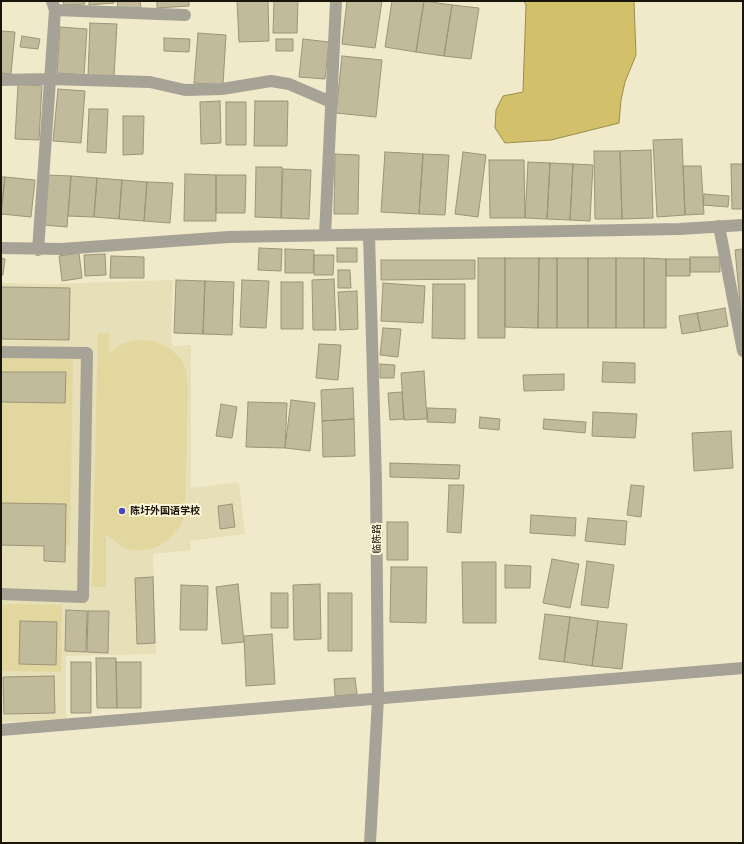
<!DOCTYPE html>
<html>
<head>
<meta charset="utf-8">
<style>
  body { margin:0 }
  #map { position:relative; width:744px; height:844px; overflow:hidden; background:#f0eaca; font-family:"DM Sans",sans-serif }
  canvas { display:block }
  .frame { position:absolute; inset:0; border:2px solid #18150a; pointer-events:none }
</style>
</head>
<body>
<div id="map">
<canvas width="744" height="844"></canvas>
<div class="frame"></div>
</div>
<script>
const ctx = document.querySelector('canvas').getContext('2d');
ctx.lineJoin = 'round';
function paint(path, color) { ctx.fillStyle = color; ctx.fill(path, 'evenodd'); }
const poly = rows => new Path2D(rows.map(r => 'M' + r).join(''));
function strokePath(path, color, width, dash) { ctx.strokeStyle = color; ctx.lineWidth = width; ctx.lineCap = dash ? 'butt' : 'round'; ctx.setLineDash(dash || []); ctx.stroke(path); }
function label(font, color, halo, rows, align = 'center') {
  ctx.font = font + ' "DM Sans","Noto Sans SC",sans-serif'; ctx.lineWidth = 4; ctx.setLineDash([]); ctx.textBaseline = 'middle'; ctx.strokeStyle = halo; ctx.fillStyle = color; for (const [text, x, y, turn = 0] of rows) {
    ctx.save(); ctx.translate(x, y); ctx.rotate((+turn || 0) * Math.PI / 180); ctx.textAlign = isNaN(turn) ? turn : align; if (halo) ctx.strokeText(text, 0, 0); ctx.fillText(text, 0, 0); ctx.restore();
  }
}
paint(poly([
  [173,280,171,340,173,346,191,345,191,488,239,482,245,534,190,541,191,550,153,554,156,654,66,656,66,720,1,722,1,283,47,284]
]), '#e7dfb8');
paint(poly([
  [98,333,109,333,109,354,121,344,138,340,153,341,168,347,181,359,186,370,188,388,185,509,183,521,177,530,165,542,155,548,139,551,124,548,106,534,106,587,92,587],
  [1,358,71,359,73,364,70,545,65,546,66,504,1,503],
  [1,604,62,605,61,672,1,671]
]), '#e3d7a0');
const water = poly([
  [524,1,634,1,636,55,625,82,621,100,619,123,551,140,505,143,495,128,496,110,503,96,523,92,526,5,524,1]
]);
paint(water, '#d2c06a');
strokePath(water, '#9a8d4d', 1);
const building = poly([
  [63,1,84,1,85,4,64,5,63,1],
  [89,1,113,1,114,3,89,5,89,1],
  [117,1,140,1,141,8,118,9,117,1],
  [157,1,189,1,189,6,157,8,157,1],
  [237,1,268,1,269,41,239,42,237,1],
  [274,1,298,1,297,33,273,33,274,1],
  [347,1,382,1,375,48,342,44,347,1],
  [392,1,424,1,416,52,385,47,392,1],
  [424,1,452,5,444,56,416,52,424,1],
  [452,5,479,8,471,59,444,56,452,5],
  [90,23,117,24,114,77,88,76,90,23],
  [60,27,87,29,84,75,57,73,60,27],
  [1,31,15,32,11,74,1,73,1,31],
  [198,33,226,35,223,85,194,83,198,33],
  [22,36,40,39,38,49,20,47,22,36],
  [164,38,190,39,189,52,164,51,164,38],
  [276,39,293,39,293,51,276,51,276,39],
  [303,39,329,42,325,79,299,77,303,39],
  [342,56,382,60,376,117,336,113,342,56],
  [18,84,42,86,39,140,15,139,18,84],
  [58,89,85,91,81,143,53,141,58,89],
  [220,101,221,143,201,144,200,102,220,101],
  [255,101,288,101,287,146,254,146,255,101],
  [226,102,246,102,246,145,226,145,226,102],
  [89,109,108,109,106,153,87,152,89,109],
  [123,116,144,116,143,154,123,155,123,116],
  [682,139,685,215,657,217,653,140,682,139],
  [651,150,653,218,622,219,620,151,651,150],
  [594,151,620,151,622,219,595,219,594,151],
  [385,152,423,154,419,214,381,212,385,152],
  [463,152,486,155,478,217,455,214,463,152],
  [335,154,359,155,358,214,334,214,335,154],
  [423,154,449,155,445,215,419,214,423,154],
  [489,160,524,160,525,218,490,218,489,160],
  [528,162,550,163,547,219,525,218,528,162],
  [550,163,573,164,570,220,547,219,550,163],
  [573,164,593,165,590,221,570,220,573,164],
  [731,164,743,164,743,209,732,209,731,164],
  [683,166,701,166,704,214,685,215,683,166],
  [256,167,282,167,281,218,255,217,256,167],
  [283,169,311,170,309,219,281,218,283,169],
  [185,174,216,175,216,221,184,221,185,174],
  [47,175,71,176,67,227,44,225,47,175],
  [216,175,246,175,245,213,216,213,216,175],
  [71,176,97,178,94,217,68,216,71,176],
  [1,177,5,177,1,214,1,177],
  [5,177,35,180,31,217,1,214,5,177],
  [97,178,122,180,119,219,94,217,97,178],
  [122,180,147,182,144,221,119,219,122,180],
  [147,182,173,183,170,223,144,221,147,182],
  [704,194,729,196,728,207,703,205,704,194],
  [259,248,282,249,281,271,258,270,259,248],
  [337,248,357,248,357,262,337,262,337,248],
  [285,249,314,250,313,273,285,273,285,249],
  [743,249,743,335,735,250,743,249],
  [79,253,82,278,62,281,59,256,79,253],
  [105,254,106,275,85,276,84,255,105,254],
  [314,255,334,255,333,275,314,275,314,255],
  [111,256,144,257,144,278,110,278,111,256],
  [690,257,720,257,720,272,690,272,690,257],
  [1,258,5,259,3,275,1,275,1,258],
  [478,258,505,258,505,338,478,338,478,258],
  [505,258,539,258,538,328,505,327,505,258],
  [539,258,557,258,557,328,538,328,539,258],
  [557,258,588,258,588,328,557,328,557,258],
  [588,258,616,258,616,328,588,328,588,258],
  [616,258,644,258,644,328,616,328,616,258],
  [644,258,666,259,666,328,644,328,644,258],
  [666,259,690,259,690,276,666,276,666,259],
  [381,260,475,260,475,279,381,280,381,260],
  [338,270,350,270,351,288,338,288,338,270],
  [334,279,336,330,313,330,312,280,334,279],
  [176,280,205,281,203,334,174,333,176,280],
  [242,280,269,281,266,328,240,327,242,280],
  [205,281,234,282,232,335,203,334,205,281],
  [281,282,303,282,303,329,281,329,281,282],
  [383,283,425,286,423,323,381,321,383,283],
  [433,284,465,284,465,339,432,338,433,284],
  [1,287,70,288,69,340,1,339,1,287],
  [357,291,358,329,340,330,338,292,357,291],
  [725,308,728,326,701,331,697,313,725,308],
  [697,313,701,331,682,334,679,316,697,313],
  [383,328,401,329,398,357,380,355,383,328],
  [319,344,341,345,338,380,316,378,319,344],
  [603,362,635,363,635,383,602,382,603,362],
  [380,364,395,365,394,378,380,378,380,364],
  [424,371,427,419,404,420,401,373,424,371],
  [1,372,66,372,65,403,1,402,1,372],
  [564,374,564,390,524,391,523,375,564,374],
  [353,388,354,419,322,421,321,390,353,388],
  [402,392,404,419,390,420,388,393,402,392],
  [291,400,315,403,310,451,285,448,291,400],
  [248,402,287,403,285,448,246,447,248,402],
  [221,404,237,407,232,438,216,436,221,404],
  [428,408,456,409,455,423,427,422,428,408],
  [593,412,637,414,635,438,592,436,593,412],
  [480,417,500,419,499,430,479,428,480,417],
  [354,419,355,456,323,457,322,421,354,419],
  [544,419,586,422,585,433,543,429,544,419],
  [731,431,733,468,694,471,692,433,731,431],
  [390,463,460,465,459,479,390,477,390,463],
  [449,485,464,485,461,533,447,532,449,485],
  [631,485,644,486,641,517,627,515,631,485],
  [1,503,66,504,65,562,44,561,44,546,1,545,1,503],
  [232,504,235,527,220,529,218,506,232,504],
  [531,515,576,518,575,536,530,533,531,515],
  [588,518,627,521,625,545,585,541,588,518],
  [387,522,408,522,408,560,387,560,387,522],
  [552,559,579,564,570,608,543,603,552,559],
  [587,561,614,565,608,608,581,605,587,561],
  [462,562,496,562,496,623,463,623,462,562],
  [505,565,531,566,530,588,505,588,505,565],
  [391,567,427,567,426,623,390,622,391,567],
  [153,577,155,643,137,644,135,578,153,577],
  [238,584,244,642,222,644,216,587,238,584],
  [320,584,321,639,294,640,293,585,320,584],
  [181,585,208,586,207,630,180,630,181,585],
  [271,593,288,593,288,628,271,628,271,593],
  [328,593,352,593,352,651,328,651,328,593],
  [66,610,87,611,86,652,65,651,66,610],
  [88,611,109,611,108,653,87,652,88,611],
  [545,614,570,617,564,662,539,659,545,614],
  [570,617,598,621,592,666,564,662,570,617],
  [20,621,57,622,56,665,19,664,20,621],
  [598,621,627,624,622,669,592,666,598,621],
  [272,634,275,684,246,686,244,636,272,634],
  [96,658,116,658,117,708,97,708,96,658],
  [71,662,91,662,91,713,71,713,71,662],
  [116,662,141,662,141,708,117,708,116,662],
  [54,676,55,713,4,714,3,677,54,676],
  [355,678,357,694,335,696,334,679,355,678]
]);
paint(building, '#c1bb9c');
strokePath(building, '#9b9578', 1);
strokePath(poly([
  [55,10,185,15],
  [1,80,50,79,150,82,185,90,222,89,271,81,289,84,331,102],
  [719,226,743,351],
  [325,235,336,1],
  [369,235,376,481,378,699,370,843],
  [1,248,61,249,229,237,680,229,743,225],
  [38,250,55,10,52,1],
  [1,352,87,353,83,597,1,594],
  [1,730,743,668]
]), '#a6a396', 12);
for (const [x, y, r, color] of [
  [122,511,4,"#4847bd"]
]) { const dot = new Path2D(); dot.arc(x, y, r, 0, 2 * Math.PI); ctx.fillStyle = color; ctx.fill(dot); strokePath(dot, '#fef7d7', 1.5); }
label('bold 10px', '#18150a', '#fef7d7', [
  ["陈圩外国语学校",130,511]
], 'left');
label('10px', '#18150a', '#fef7d7', [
  ["临陈路",377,539,-90]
]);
</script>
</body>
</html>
